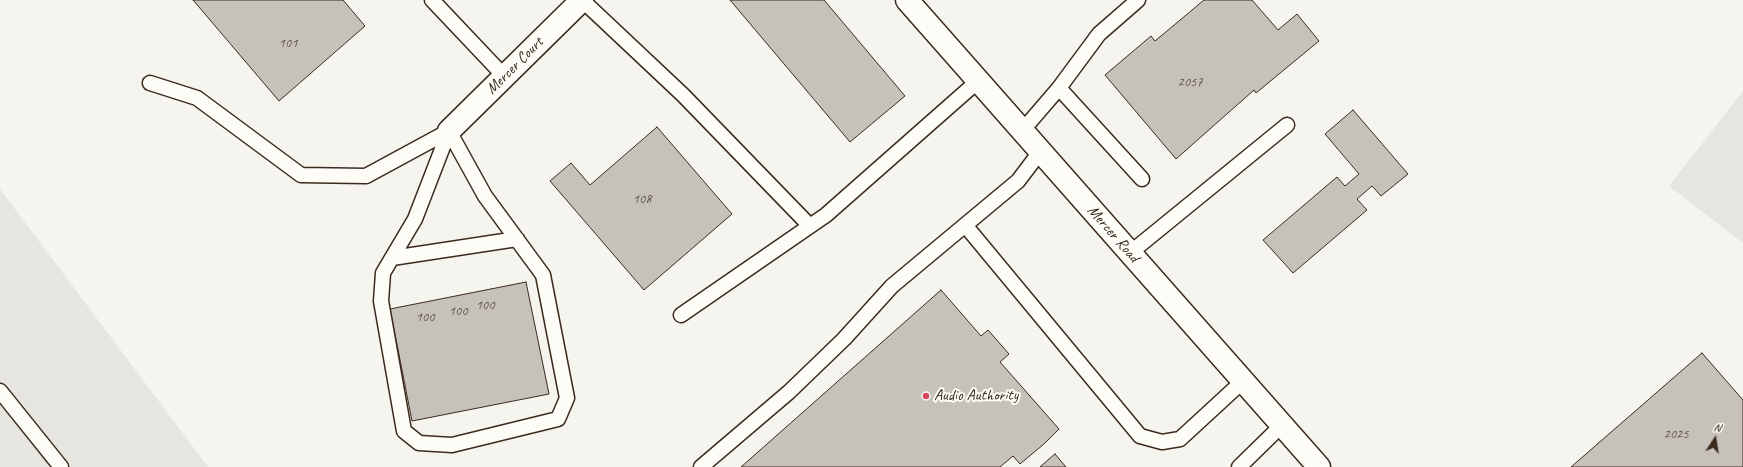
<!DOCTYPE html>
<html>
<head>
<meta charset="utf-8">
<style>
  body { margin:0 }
  #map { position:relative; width:1743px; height:467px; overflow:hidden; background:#f5f4ee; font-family:Caveat,sans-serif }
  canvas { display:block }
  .north { position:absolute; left:1695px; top:419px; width:40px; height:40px; -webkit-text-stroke:3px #fdfcf7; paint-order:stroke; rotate:12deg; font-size:11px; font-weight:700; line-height:16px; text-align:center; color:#3b2a1e }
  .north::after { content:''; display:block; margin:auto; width:14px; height:18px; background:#3b2a1e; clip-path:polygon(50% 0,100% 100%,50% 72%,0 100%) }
</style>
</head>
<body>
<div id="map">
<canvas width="1743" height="467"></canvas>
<div class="north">N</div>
</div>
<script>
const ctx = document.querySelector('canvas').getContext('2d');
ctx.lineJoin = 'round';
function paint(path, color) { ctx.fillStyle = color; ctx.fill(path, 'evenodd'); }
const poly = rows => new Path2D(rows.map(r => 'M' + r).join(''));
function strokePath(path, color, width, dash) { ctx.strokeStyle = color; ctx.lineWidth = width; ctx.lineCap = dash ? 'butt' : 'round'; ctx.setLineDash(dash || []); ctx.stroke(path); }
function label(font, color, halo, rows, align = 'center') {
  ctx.font = font + ' Caveat,sans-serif'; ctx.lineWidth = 4; ctx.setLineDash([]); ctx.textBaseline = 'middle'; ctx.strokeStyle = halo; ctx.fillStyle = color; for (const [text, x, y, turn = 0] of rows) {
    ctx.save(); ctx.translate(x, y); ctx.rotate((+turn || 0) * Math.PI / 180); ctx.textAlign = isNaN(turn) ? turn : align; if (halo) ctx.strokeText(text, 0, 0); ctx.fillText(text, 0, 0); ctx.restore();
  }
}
paint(poly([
  [1743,91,1743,243,1669,186],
  [0,189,208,467,0,467]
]), '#e7e5df');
const building = poly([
  [193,0,343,0,365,26,279,101,193,0],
  [730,0,824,0,905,96,850,142,730,0],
  [1204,0,1252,0,1278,30,1297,14,1319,41,1256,93,1254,90,1176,159,1105,75,1151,36,1155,41,1204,0],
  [1353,110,1408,174,1381,196,1372,186,1357,199,1367,210,1293,273,1263,240,1337,177,1345,186,1359,174,1325,134,1353,110],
  [657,127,732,214,644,290,550,181,571,163,590,185,657,127],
  [526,282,549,394,412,421,390,309,526,282],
  [941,290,981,336,988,330,1009,354,1000,362,1059,429,1044,444,1020,464,1013,456,1000,467,741,467,941,290],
  [1702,353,1743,400,1743,467,1571,467,1702,353],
  [1055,454,1066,467,1040,467,1049,459,1055,454]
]);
paint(building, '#c7c1bb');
strokePath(building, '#3b2a1e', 1);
const lane = poly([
  [432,0,504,76],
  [582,0,683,95,810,226],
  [150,83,197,98,301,175,366,176,449,131],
  [1059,88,1142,179],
  [449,131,485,196,543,275,567,398,558,419,452,445,419,443,404,431,381,301,383,273,415,219,449,131],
  [1022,131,1059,88,1099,34,1138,0],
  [965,225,1140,436,1162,442,1180,439,1243,381],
  [1130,253,1287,125],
  [392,258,517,239],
  [681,315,826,215,978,81],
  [0,391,61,467],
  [701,467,789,392,844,339,892,286,1018,181,1040,152],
  [1239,467,1282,425]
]);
const street = poly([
  [449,131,582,0]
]);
const secondary = poly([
  [907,0,1319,467]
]);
strokePath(lane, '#3b2a1e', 17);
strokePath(street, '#3b2a1e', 25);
strokePath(secondary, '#3b2a1e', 25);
strokePath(lane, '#fdfcf7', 14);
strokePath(street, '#fdfcf7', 22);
strokePath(secondary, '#fdfcf7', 22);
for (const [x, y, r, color] of [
  [926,396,4,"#d1495b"]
]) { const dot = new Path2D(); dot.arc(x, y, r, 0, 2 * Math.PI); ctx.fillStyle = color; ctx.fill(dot); strokePath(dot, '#fdfcf7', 1.5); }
label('14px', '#5e5045', null, [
  ["101",288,43],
  ["2057",1190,82],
  ["108",642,199],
  ["100",485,305],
  ["100",458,311],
  ["100",425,317],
  ["2025",1676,434]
]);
label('16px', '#3b2a1e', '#fdfcf7', [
  ["Mercer Court",515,66,-45],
  ["Mercer Road",1113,234,49]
]);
label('16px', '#3b2a1e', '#fdfcf7', [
  ["Audio Authority",934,396]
], 'left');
</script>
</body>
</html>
